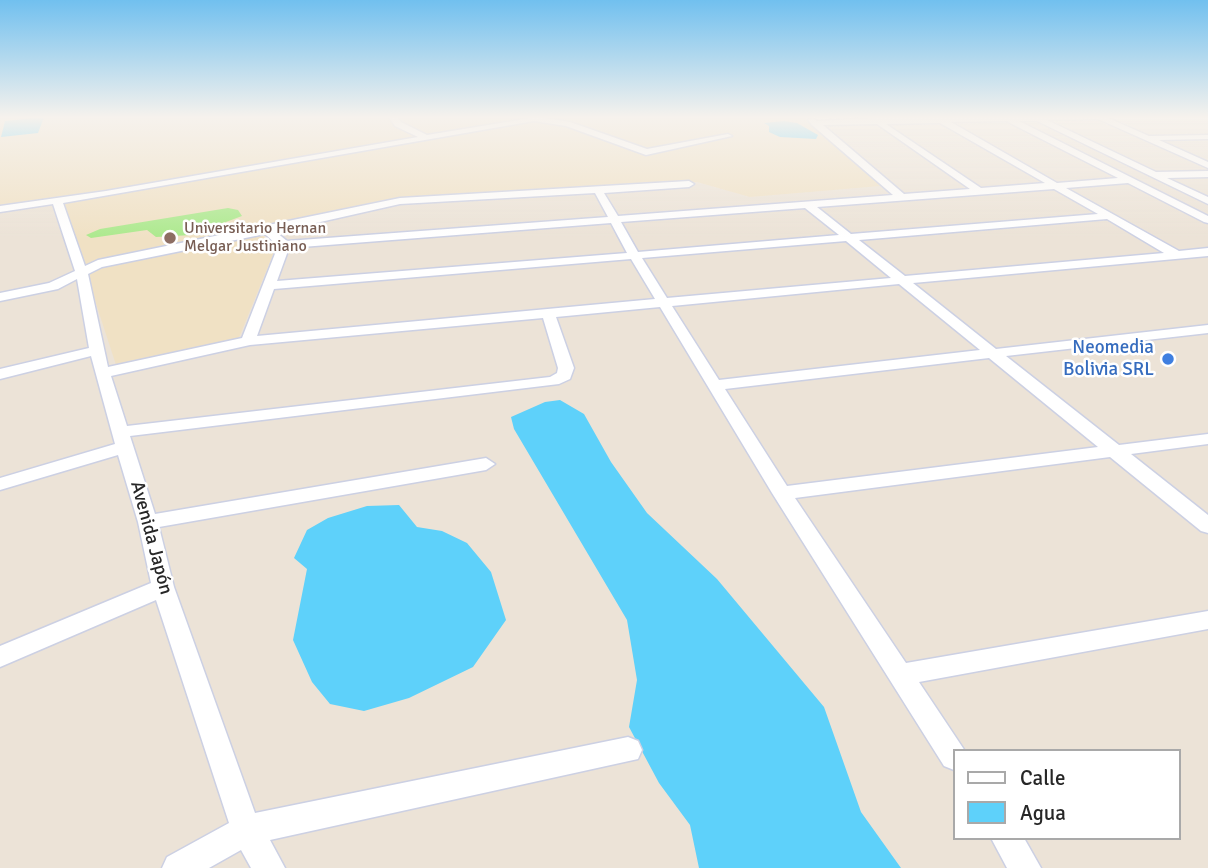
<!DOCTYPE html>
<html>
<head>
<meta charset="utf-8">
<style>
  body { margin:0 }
  #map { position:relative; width:1208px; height:868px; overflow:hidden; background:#ece3d7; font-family:Signika,sans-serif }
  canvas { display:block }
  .legend { position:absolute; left:953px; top:749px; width:228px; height:91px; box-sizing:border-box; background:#fff; border:2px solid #a9a9a9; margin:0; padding:9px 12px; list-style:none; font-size:21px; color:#272727 }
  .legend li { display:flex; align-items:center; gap:14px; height:35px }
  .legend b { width:35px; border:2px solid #a9a9a9 }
</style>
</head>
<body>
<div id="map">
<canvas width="1208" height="868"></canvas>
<ul class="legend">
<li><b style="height:9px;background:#fff"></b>Calle</li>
<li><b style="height:19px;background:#5ed1fa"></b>Agua</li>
</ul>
</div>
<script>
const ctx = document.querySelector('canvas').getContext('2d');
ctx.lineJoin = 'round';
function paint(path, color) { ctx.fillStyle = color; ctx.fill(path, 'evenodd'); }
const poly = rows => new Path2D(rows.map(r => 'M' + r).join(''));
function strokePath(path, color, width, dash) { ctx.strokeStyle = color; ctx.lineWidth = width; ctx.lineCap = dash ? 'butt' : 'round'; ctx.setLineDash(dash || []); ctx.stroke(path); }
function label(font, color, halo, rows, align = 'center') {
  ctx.font = font + ' Signika,sans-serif'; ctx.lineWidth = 5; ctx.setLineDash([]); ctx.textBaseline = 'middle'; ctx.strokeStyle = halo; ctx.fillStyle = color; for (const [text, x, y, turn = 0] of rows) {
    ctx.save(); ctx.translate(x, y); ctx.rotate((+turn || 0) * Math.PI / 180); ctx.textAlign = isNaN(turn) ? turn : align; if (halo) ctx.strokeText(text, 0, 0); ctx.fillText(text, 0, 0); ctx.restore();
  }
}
paint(poly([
  [0,117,804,117,881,186,750,197,697,182,420,200,396,199,255,229,276,247,238,340,116,365,61,196,0,206]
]), '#f0e1c4');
paint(poly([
  [228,208,238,210,242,216,191,235,156,237,147,230,91,238,86,235,100,229]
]), '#ace98d');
paint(poly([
  [44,117,38,133,1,137,5,121],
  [784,121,797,123,818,135,816,139,780,137,769,132,769,126,764,123],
  [560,400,584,414,611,462,647,513,717,579,824,707,861,812,901,868,699,868,690,825,659,783,629,727,637,680,627,620,514,429,511,417,545,402],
  [399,505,417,527,442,531,467,543,491,572,506,620,473,667,409,698,364,711,330,704,312,682,293,640,307,569,294,558,307,530,328,518,367,506]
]), '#5ed1fa');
const minor = poly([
  [389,117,397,117,401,122,427,135,537,117,570,122,647,149,728,134,732,136,646,155,566,126,534,121,63,203,85,266,98,260,400,198,689,181,694,184,689,187,604,193,618,216,893,195,812,125,808,120,812,118,817,121,876,118,1106,117,1149,136,1208,135,1208,139,1159,140,1208,162,1208,168,1098,119,1047,120,1156,172,1208,171,1208,177,1167,178,1208,197,1208,204,1037,121,1019,121,1208,216,1208,223,1204,222,1128,183,1066,188,1179,251,1208,248,1208,256,913,283,996,349,1208,325,1208,333,1006,356,1119,445,1208,434,1208,444,1131,454,1208,515,1208,533,1201,531,1110,457,795,498,906,663,1208,611,1208,629,919,682,965,751,954,751,954,770,944,766,772,493,660,307,556,317,574,368,570,379,559,384,130,436,155,514,486,458,495,464,486,470,159,527,174,587,255,813,628,737,638,741,642,750,638,759,270,840,285,868,251,868,241,850,209,868,162,868,167,857,229,823,156,600,0,667,0,646,151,583,138,522,118,455,0,490,0,478,115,444,91,356,0,379,0,369,89,348,77,279,58,289,0,301,0,293,49,283,75,271,53,204,0,212,0,206,106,191,418,137,395,126,389,117],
  [1008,121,1008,122,1118,178,1057,183,951,122,1008,121],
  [940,123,1045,183,981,188,886,124,940,123],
  [877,124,970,189,904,194,823,125,877,124],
  [1054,189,1098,214,851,234,817,207,1054,189],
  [595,193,608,217,287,241,276,232,400,204,595,193],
  [805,208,839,235,638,252,621,222,805,208],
  [1107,219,1164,253,905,276,859,240,1107,219],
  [611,223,627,253,277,281,289,248,611,223],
  [265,234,278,246,242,338,108,367,88,274,102,267,265,234],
  [846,241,891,278,667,298,642,258,846,241],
  [631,259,655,299,257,336,274,289,631,259],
  [899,284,980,350,719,380,672,306,899,284],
  [543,318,558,368,557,373,550,377,127,426,111,376,250,345,543,318],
  [989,358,1098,447,787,486,725,389,989,358],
  [991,838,1024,838,1041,868,1007,868,991,838]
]);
strokePath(minor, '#ccd0e3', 3);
paint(minor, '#fff');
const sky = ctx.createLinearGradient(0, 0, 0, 239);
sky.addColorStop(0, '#71c0ef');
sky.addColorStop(0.49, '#f6f2ed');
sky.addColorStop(1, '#f6f2ed00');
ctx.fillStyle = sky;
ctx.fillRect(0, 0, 1208, 239);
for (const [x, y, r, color] of [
  [170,238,7,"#8d6e63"],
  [1168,359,7,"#3f7fe0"]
]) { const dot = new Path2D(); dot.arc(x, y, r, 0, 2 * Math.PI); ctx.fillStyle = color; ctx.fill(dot); strokePath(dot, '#fff', 2.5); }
label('16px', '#785e54', '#fff', [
  ["Universitario Hernan",184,229],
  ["Melgar Justiniano",184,247]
], 'left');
label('19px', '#366cbe', '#fff', [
  ["Neomedia",1154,348],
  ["Bolivia SRL",1154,370]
], 'right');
label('19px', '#272727', '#fff', [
  ["Avenida Japón",151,538,75]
]);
</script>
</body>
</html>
